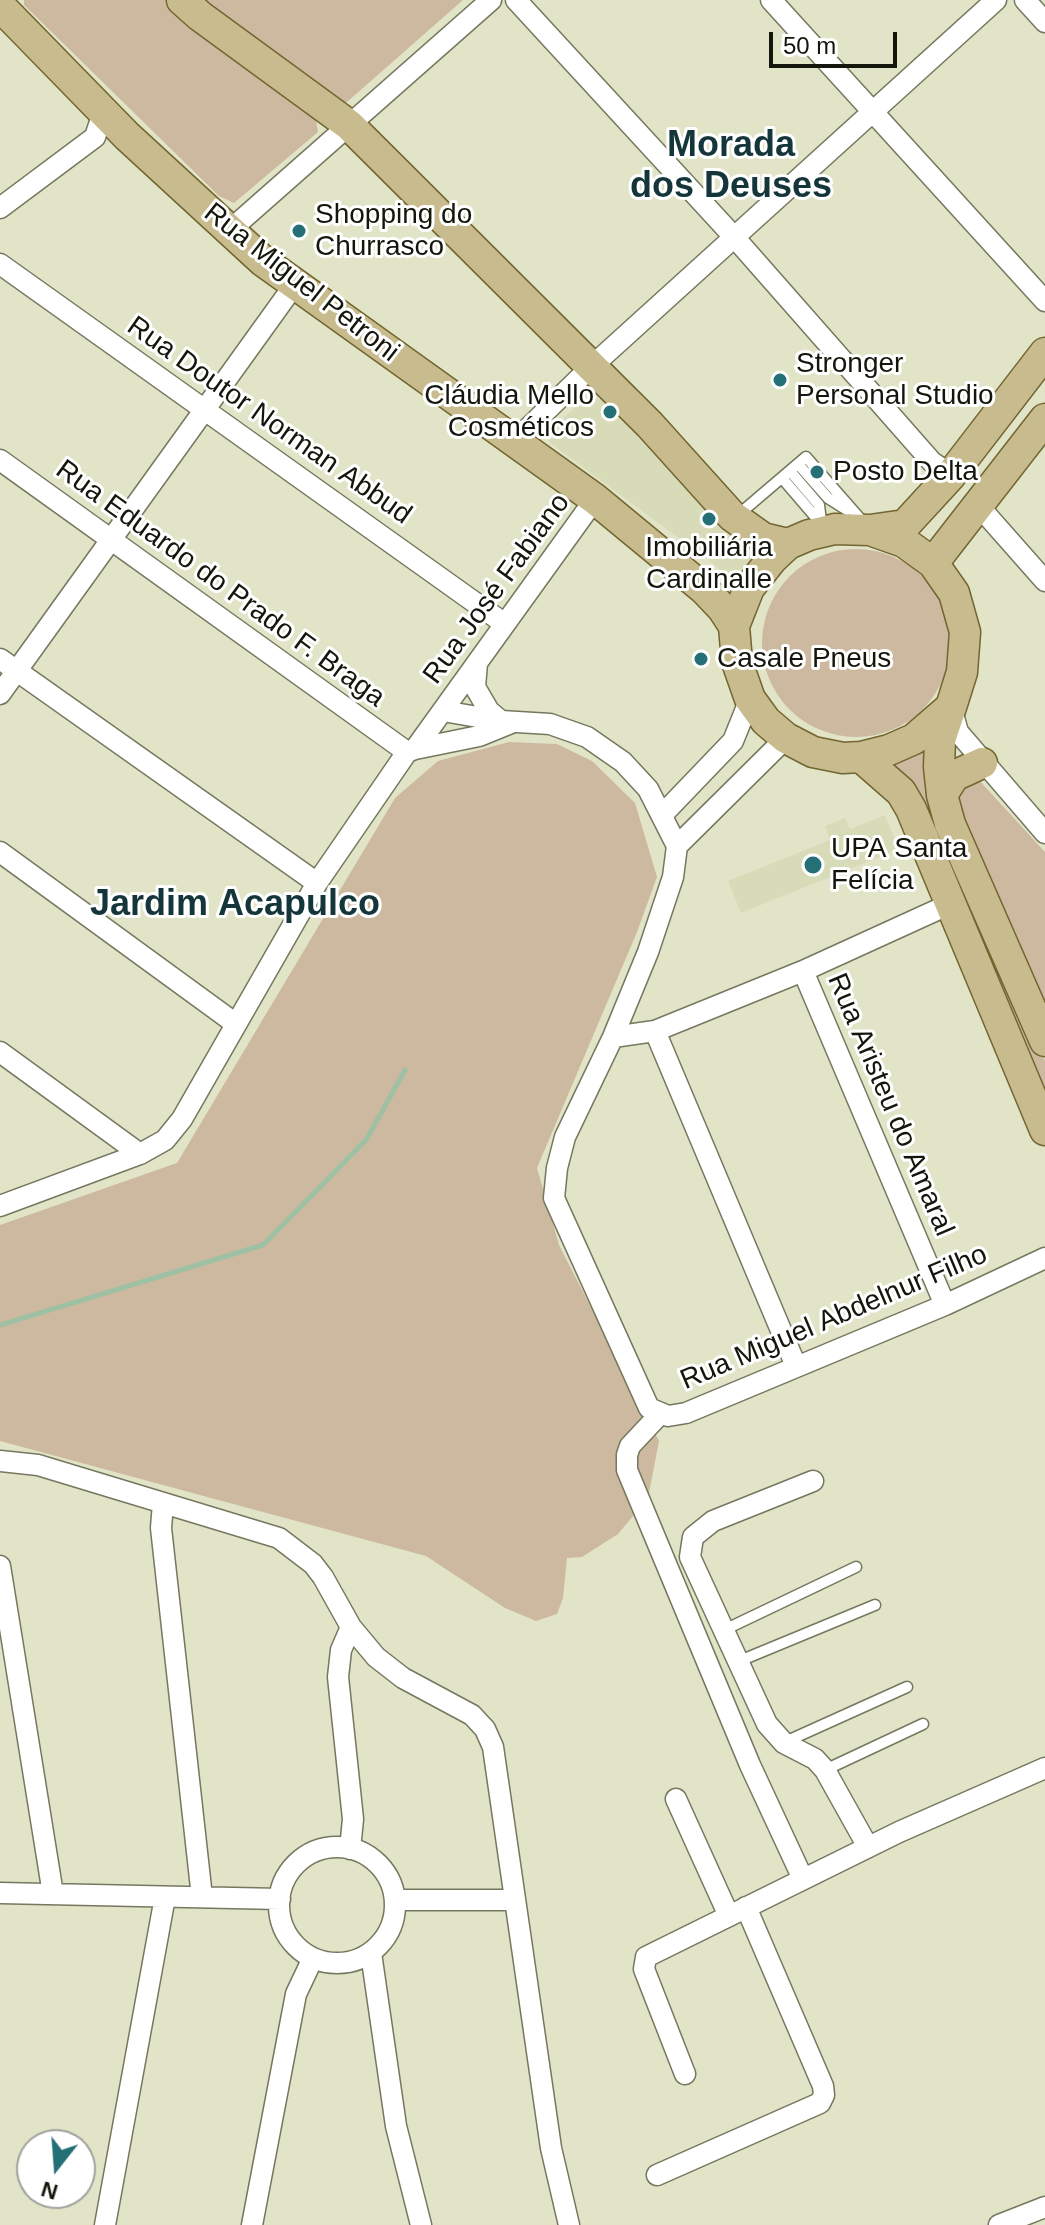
<!DOCTYPE html>
<html>
<head>
<meta charset="utf-8">
<style>
  body { margin:0 }
  #map { position:relative; width:1045px; height:2225px; overflow:hidden; background:#e1e4c7; font-family:Arial,sans-serif }
  canvas { display:block }
  .north { position:absolute; left:16px; top:2129px; width:80px; height:80px; box-sizing:border-box; background:#fff; border:2px solid #a1a29d; border-radius:50%; rotate:197deg; font-size:22px; font-weight:700; line-height:32px; text-align:center; color:#15160b }
  .north::after { content:''; display:block; margin:auto; width:28px; height:36px; background:#256f77; clip-path:polygon(50% 0,100% 100%,50% 72%,0 100%) }
  .scale { position:absolute; left:769px; top:32px; width:128px; height:36px; box-sizing:border-box; border:4px solid #15160b; border-top:0; padding-left:10px; font-size:24px; line-height:28px; white-space:nowrap; color:#15160b; -webkit-text-stroke:6px #fff; paint-order:stroke }
</style>
</head>
<body>
<div id="map">
<canvas width="1045" height="2225"></canvas>
<div class="north">N</div>
<div class="scale">50 m</div>
</div>
<script>
const ctx = document.querySelector('canvas').getContext('2d');
ctx.lineJoin = 'round';
function paint(path, color) { ctx.fillStyle = color; ctx.fill(path, 'evenodd'); }
const poly = rows => new Path2D(rows.map(r => 'M' + r).join(''));
function strokePath(path, color, width, dash) { ctx.strokeStyle = color; ctx.lineWidth = width; ctx.lineCap = dash ? 'butt' : 'round'; ctx.setLineDash(dash || []); ctx.stroke(path); }
function label(font, color, halo, rows, align = 'center') {
  ctx.font = font + ' Arial,sans-serif'; ctx.lineWidth = 6; ctx.setLineDash([]); ctx.textBaseline = 'middle'; ctx.strokeStyle = halo; ctx.fillStyle = color; for (const [text, x, y, turn = 0] of rows) {
    ctx.save(); ctx.translate(x, y); ctx.rotate((+turn || 0) * Math.PI / 180); ctx.textAlign = isNaN(turn) ? turn : align; if (halo) ctx.strokeText(text, 0, 0); ctx.fillText(text, 0, 0); ctx.restore();
  }
}
paint(poly([
  [594,398,605,400,764,548,742,586,733,588,727,576,711,562,549,442,550,431,557,424,582,401],
  [885,815,899,849,741,913,728,881,830,840,825,826,845,818,850,829]
]), '#d8dbb7');
paint(poly([
  [24,0,165,0,194,29,315,114,318,132,234,203,219,196,24,5],
  [189,0,463,0,347,102,340,102],
  '762 643a94 94 0 1 1 188 0a94 94 0 1 1-188 0Z',
  [932,739,1002,961,1045,1061,1045,1106,891,765],
  [509,742,557,744,592,761,635,803,657,877,637,932,537,1168,559,1245,659,1441,648,1498,618,1534,582,1557,567,1558,563,1598,557,1614,536,1621,505,1608,426,1556,0,1441,0,1225,177,1163,395,798,438,761],
  [978,779,1045,852,1045,1017,959,822,954,789]
]), '#cdb9a0');
strokePath(poly([
  [0,1325,263,1245,366,1140,405,1070]
]), '#9ec0a3', 5);
const service = poly([
  [798,464,828,498,847,510],
  [790,471,819,505,821,521],
  [782,478,825,528],
  [738,515,806,457,863,522],
  [722,1631,856,1567],
  [737,1662,875,1605],
  [785,1742,907,1687],
  [825,1770,923,1724]
]);
const minor = poly([
  [516,0,735,238,932,462,951,475],
  [771,0,1045,301],
  [1025,0,1045,22],
  [0,208,95,137,103,113],
  [229,231,491,0],
  [0,264,505,624],
  [514,442,591,367,996,0],
  [0,460,407,752],
  [977,504,1045,581],
  [0,659,317,883],
  [477,663,475,687,489,711,501,721],
  [0,694,295,284],
  [951,707,958,732,1045,833],
  [443,711,501,721,550,724,587,737,623,762,648,789,677,846,673,877,648,952,613,1037,565,1137,557,1168,554,1198,649,1408,668,1416,686,1413,945,1305,1045,1258],
  [415,749,479,736,511,723],
  [663,814,733,741,750,699],
  [677,846,786,738],
  [0,852,236,1024],
  [803,971,945,1305],
  [655,1031,796,1366],
  [613,1037,655,1031,803,971,950,904],
  [0,1052,140,1154],
  [0,1206,140,1154,165,1140,182,1119,317,883,407,752,415,749,595,499],
  [661,1413,630,1446,627,1455,627,1470,750,1765,803,1879],
  [0,1461,38,1465,279,1538,313,1564,323,1577,351,1627,376,1657,403,1678,472,1715,485,1729,493,1747,551,2148,569,2225],
  [813,1481,713,1521,693,1537,690,1557,767,1724,784,1743,815,1759,825,1770,868,1847],
  [163,1503,161,1528,202,1897],
  [0,1566,53,1894],
  [676,1799,729,1916],
  '279 1905a58 58 0 1 1 116 0a58 58 0 1 1-116 0Z',
  [350,1849,353,1819,338,1677,341,1650,351,1627],
  [0,1893,280,1899],
  [395,1900,514,1900],
  [371,1953,396,2126,421,2225],
  [685,2074,644,1969,646,1957,899,1832,1045,1768],
  [657,2175,820,2103,824,2095,823,2086,746,1907],
  [105,2225,165,1897],
  [252,2225,296,1994,313,1958],
  [999,2225,1045,2207]
]);
const primary = poly([
  [182,0,200,16,349,125,650,425,732,516,763,538,788,544],
  [0,6,127,136,263,261,595,499,704,589,723,609,734,626],
  [835,529,870,530,904,542,933,563,954,593,965,632,962,672,951,707,914,739,889,750,861,757,843,758,813,752,786,738,766,721,750,699,737,662,734,626,749,588,772,559,788,544,809,535,835,529],
  [870,530,905,525,951,475,1045,353],
  [933,563,1045,419],
  [951,707,940,740,939,767,942,795,950,824,1045,1041],
  [861,757,901,792,911,809,1045,1130],
  [942,795,954,776,982,763]
]);
strokePath(service, '#75785e', 13);
strokePath(minor, '#75785e', 23);
strokePath(primary, '#726530', 33);
strokePath(service, '#fff', 10);
strokePath(minor, '#fff', 20);
strokePath(primary, '#c8bc8f', 30);
for (const [x, y, r, color] of [
  [299,231,8,"#256f77"],
  [780,380,8,"#256f77"],
  [610,412,8,"#256f77"],
  [817,472,8,"#256f77"],
  [709,519,8,"#256f77"],
  [701,659,8,"#256f77"],
  [813,865,10,"#256f77"]
]) { const dot = new Path2D(); dot.arc(x, y, r, 0, 2 * Math.PI); ctx.fillStyle = color; ctx.fill(dot); strokePath(dot, '#fff', 3); }
label('28px', '#15160b', '#fff', [
  ["Shopping do",315,215],
  ["Churrasco",315,247],
  ["Stronger",796,364],
  ["Personal Studio",796,396],
  ["Cláudia Mello",594,396,"right"],
  ["Cosméticos",594,428,"right"],
  ["Posto Delta",833,472],
  ["Imobiliária",709,548,"center"],
  ["Cardinalle",709,580,"center"],
  ["Casale Pneus",717,659],
  ["UPA Santa",831,849],
  ["Felícia",831,881]
], 'left');
label('28px', '#15160b', '#fff', [
  ["Rua Miguel Petroni",301,283,38],
  ["Rua Doutor Norman Abbud",269,421,35],
  ["Rua Eduardo do Prado F. Braga",220,584,36],
  ["Rua José Fabiano",497,589,-54],
  ["Rua Aristeu do Amaral",890,1105,67],
  ["Rua Miguel Abdelnur Filho",834,1318,-23]
]);
label('bold 36px', '#14363a', '#fff', [
  ["Morada",731,146],
  ["dos Deuses",731,187],
  ["Jardim Acapulco",235,905]
]);
</script>
</body>
</html>
